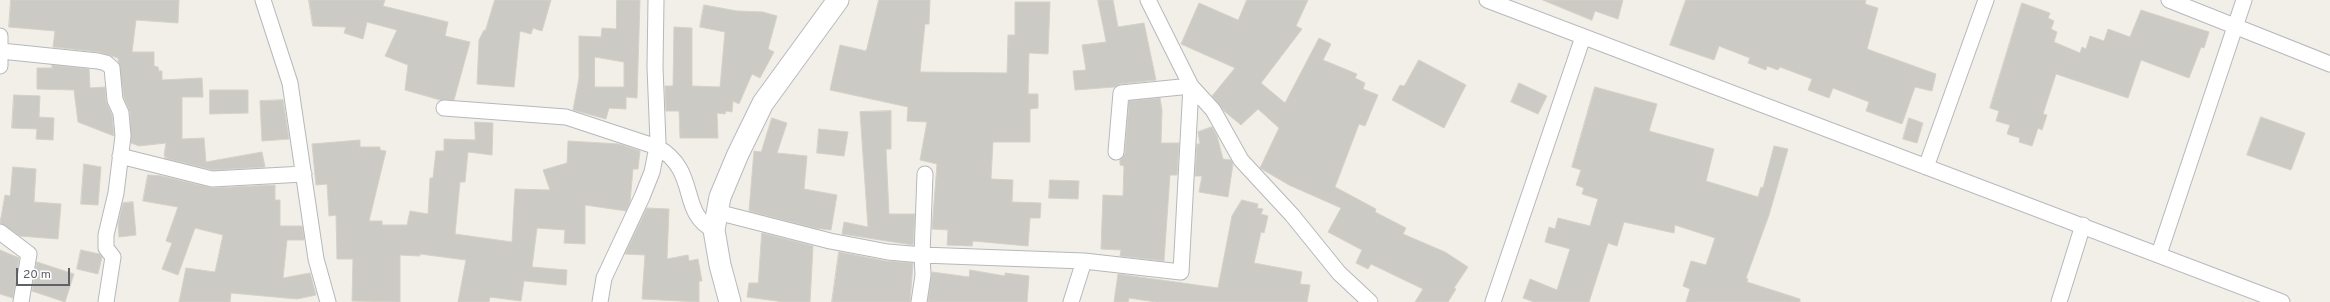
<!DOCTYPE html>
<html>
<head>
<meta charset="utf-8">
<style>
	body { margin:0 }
	#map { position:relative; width:2330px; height:302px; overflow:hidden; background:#f1efe8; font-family:Overpass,sans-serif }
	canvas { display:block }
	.scale { position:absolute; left:16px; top:268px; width:54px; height:18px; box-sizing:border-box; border:2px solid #5f6368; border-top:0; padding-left:5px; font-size:12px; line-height:14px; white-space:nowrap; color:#5f6368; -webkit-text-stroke:3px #fff; paint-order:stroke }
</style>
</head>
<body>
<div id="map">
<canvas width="2330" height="302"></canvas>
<div class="scale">20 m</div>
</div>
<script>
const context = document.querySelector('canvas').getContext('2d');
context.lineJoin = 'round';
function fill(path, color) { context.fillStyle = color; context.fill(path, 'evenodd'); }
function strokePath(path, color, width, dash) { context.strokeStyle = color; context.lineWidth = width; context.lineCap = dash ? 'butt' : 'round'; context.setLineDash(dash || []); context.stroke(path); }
const building = new Path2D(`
	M 11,0 L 179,0 L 178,23 L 136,20 L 132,52 L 154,52 L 154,66 L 158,67 L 159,71 L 162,71 L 162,80 L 202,78 L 203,97 L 182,97 L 182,139 L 204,138 L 206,162 L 262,152 L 265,167 L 213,170 L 164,158 L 167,157 L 164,156 L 166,143 L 139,146 L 131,143 L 130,112 L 124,98 L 118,58 L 99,52 L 53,47 L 55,31 L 9,27 Z
	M 309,0 L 385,0 L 383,6 L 448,22 L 445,36 L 470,42 L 454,100 L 440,100 L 405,90 L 408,65 L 385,56 L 397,30 L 367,22 L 363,39 L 344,33 L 346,27 L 313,26 Z
	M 495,0 L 551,0 L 542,31 L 533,28 L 531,34 L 520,31 L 514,87 L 477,84 L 479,40 L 484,30 L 485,31 Z
	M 617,0 L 640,0 L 637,98 L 626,97 L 626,109 L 609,108 L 606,119 L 573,110 L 579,78 L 579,36 L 601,37 L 602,28 L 616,29 ZM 595,57 L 624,62 L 624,87 L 595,87 Z
	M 879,0 L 930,0 L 929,24 L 925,24 L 920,72 L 1007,73 L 1008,35 L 1015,35 L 1015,2 L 1050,2 L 1048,54 L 1029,53 L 1028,94 L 1038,94 L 1038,108 L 1030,109 L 1030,142 L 993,142 L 991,179 L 1013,180 L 1012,202 L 1041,203 L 1040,218 L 1030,218 L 1028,246 L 973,241 L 972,246 L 947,245 L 948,230 L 932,229 L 937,164 L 920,160 L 927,122 L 907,121 L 908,107 L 830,90 L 840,45 L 866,51 Z
	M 1098,0 L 1113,0 L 1118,27 L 1144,23 L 1156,80 L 1120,84 L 1114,87 L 1075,90 L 1073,71 L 1086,70 L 1082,45 L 1106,42 Z
	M 1247,0 L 1308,0 L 1296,26 L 1302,29 L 1261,83 L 1285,103 L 1319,38 L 1331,44 L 1323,60 L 1357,74 L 1355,78 L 1365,83 L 1363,89 L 1378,95 L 1365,126 L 1359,124 L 1335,187 L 1376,209 L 1375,212 L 1406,228 L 1403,234 L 1445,252 L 1468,267 L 1454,288 L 1456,289 L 1448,302 L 1415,302 L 1423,289 L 1371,264 L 1368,269 L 1356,263 L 1362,250 L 1328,232 L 1341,208 L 1289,185 L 1260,168 L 1279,128 L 1258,109 L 1241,125 L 1224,111 L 1212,96 L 1235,68 L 1181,44 L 1199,3 L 1238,20 Z
	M 1543,0 L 1623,0 L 1618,19 L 1595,11 L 1592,20 Z
	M 1686,0 L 1866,0 L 1865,4 L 1878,8 L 1867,49 L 1936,74 L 1932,91 L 1915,87 L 1902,124 L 1866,111 L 1869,102 L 1833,88 L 1829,98 L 1808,90 L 1812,79 L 1780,67 L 1778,70 L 1767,66 L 1766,70 L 1748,63 L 1750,58 L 1719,46 L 1714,60 L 1670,45 Z
	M 2022,3 L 2050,13 L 2048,18 L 2054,21 L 2051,29 L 2057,32 L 2054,42 L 2080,53 L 2082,47 L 2086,49 L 2090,36 L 2104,41 L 2108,29 L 2130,37 L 2141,10 L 2209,32 L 2204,48 L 2201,47 L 2189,78 L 2141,60 L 2128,98 L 2056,74 L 2043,114 L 2047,115 L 2042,130 L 2038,128 L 2032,146 L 2019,142 L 2020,138 L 2007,134 L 2010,125 L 1996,121 L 1999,111 L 1990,108 Z
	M 704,5 L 737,11 L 763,12 L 777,16 L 768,49 L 774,52 L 760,78 L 752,74 L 739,104 L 733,101 L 732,112 L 726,111 L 725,114 L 717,113 L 718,138 L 680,138 L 679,111 L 666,111 L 665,86 L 673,86 L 674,27 L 692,28 L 692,86 L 720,87 L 725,32 L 700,27 Z
	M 1419,60 L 1466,85 L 1444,128 L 1392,100 L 1400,85 L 1404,86 Z
	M 52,65 L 89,69 L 90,88 L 105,87 L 106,101 L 112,115 L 114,136 L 78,122 L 74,90 L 37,89 L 37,68 L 52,68 Z
	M 1519,83 L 1547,96 L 1538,114 L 1511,102 Z
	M 1595,87 L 1657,104 L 1649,131 L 1714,149 L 1706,181 L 1758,197 L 1761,187 L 1763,188 L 1774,146 L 1788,149 L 1769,215 L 1746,278 L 1748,279 L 1747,282 L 1800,299 L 1800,302 L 1686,302 L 1690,289 L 1683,286 L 1691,261 L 1706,265 L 1715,238 L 1675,225 L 1674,233 L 1624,222 L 1617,246 L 1608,243 L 1589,302 L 1534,302 L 1523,298 L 1530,279 L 1557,290 L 1570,249 L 1545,242 L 1549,227 L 1555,229 L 1558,218 L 1590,226 L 1598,199 L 1582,194 L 1584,188 L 1576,185 L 1581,170 L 1572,167 Z
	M 210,90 L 248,90 L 248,113 L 210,114 Z
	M 14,95 L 40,96 L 39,117 L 54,118 L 53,140 L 36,139 L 37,129 L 12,128 Z
	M 1160,98 L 1162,110 L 1161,143 L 1179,143 L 1177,175 L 1170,175 L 1164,261 L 1120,256 L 1121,250 L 1101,249 L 1103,195 L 1123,196 L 1124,166 L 1120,165 L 1120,160 L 1125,153 L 1129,101 Z
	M 283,100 L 289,139 L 262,141 L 260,101 Z
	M 891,111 L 891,149 L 886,149 L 889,214 L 915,214 L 913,245 L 842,234 L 844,222 L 868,227 L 860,112 Z
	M 2261,117 L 2305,133 L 2291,170 L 2247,155 Z
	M 772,118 L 787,123 L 777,153 L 807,156 L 804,189 L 837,195 L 831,230 L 814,228 L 749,211 L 754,151 L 761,152 Z
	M 1909,118 L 1923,123 L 1917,143 L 1903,139 Z
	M 475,122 L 493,123 L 492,155 L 468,152 L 465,182 L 460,182 L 455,234 L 512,242 L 515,189 L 550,190 L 543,170 L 567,163 L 568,141 L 619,144 L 640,151 L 638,169 L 633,169 L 630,202 L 626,211 L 585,205 L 585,244 L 564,243 L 565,230 L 537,228 L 532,267 L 567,270 L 566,285 L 524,281 L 521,301 L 490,297 L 489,302 L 458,302 L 466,260 L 420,254 L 420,256 L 400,255 L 400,302 L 352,301 L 353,259 L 337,259 L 336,215 L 329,216 L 327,184 L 316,185 L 312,144 L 360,140 L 360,147 L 380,147 L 380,150 L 386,151 L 369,221 L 382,221 L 382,225 L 407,225 L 410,211 L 428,214 L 430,178 L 433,178 L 436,151 L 444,151 L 444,139 L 475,140 Z
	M 1212,127 L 1217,136 L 1223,159 L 1231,160 L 1233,164 L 1228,197 L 1199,192 L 1202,176 L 1195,176 L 1197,144 L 1200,144 L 1198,132 Z
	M 819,129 L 848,132 L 844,156 L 817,153 Z
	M 84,164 L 101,167 L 98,205 L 81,204 Z
	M 13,167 L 36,169 L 34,202 L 61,204 L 58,239 L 20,236 L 0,223 L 5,195 L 10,196 Z
	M 148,175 L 162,176 L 212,188 L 275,185 L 275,200 L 280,200 L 280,226 L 302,226 L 304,236 L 304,240 L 287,240 L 283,278 L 310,273 L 316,295 L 297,299 L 231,293 L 230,302 L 179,302 L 186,268 L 215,272 L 223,235 L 195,228 L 178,275 L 162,269 L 172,243 L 166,241 L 178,207 L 143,201 Z
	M 1050,180 L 1079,181 L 1078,199 L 1049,198 Z
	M 1242,200 L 1258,204 L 1257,208 L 1263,209 L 1261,214 L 1268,216 L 1264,233 L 1261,232 L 1254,263 L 1302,272 L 1300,284 L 1310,285 L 1307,302 L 1156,302 L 1129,298 L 1128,302 L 1114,302 L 1118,274 L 1218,288 L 1232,216 Z
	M 133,202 L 136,235 L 119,237 L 118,224 L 123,203 Z
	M 647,208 L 669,209 L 667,259 L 688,255 L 689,261 L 698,259 L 702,281 L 699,281 L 699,302 L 642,299 L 645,255 L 625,254 Z
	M 762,233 L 813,246 L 810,302 L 784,302 L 747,297 L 749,283 L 758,283 Z
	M 0,250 L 19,258 L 13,298 L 0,294 Z
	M 81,250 L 99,254 L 102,257 L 98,274 L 77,269 Z
	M 839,252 L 886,261 L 913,263 L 910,302 L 832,302 Z
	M 37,262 L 74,274 L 65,302 L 32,291 Z
	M 970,270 L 1005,276 L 1005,273 L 1029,276 L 1027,302 L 928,302 L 932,272 L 969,277 Z`);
fill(building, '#cccac5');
strokePath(building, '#d6d1c6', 1);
const street = new Path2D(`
	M 263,0 L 290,83 L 316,259 L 328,302
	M 1148,0 L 1191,86 L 1213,110 L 1241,160 L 1292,215 L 1339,273 L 1370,302
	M 1487,0 L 2282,302
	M 2169,0 L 2330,64
	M 0,36 L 0,66
	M 1,51 L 98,61 L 106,63 L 112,68 L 115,100 L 121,113 L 123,136 L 116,193 L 106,235 L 106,248 L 113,257 L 106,302
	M 444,108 L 566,117 L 657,147 C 700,171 678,213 714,230
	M 120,156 L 212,179 L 304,174
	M 1926,167 L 1986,0
	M 717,212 L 830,241 L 888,252 L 922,255 L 1084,261 L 1181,272 L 1191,86 L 1121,93 L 1116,152
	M 0,232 L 29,254 L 21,302
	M 2159,254 L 2244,0
	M 600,302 L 604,278 L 642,197 L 652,172 L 658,142 L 655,67 L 656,0
	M 919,302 L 923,275 L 922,255 L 925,174
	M 1071,302 L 1084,261
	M 1493,302 L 1583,37
	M 2059,302 L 2083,225`);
const secondary = new Path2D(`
	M 730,302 L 720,265 L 714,230 L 720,197 L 738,154 L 763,103 L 838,0`);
strokePath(street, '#b5b8bc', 17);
strokePath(secondary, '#b6babf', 23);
strokePath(street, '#fff', 15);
strokePath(secondary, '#fff', 21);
</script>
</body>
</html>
